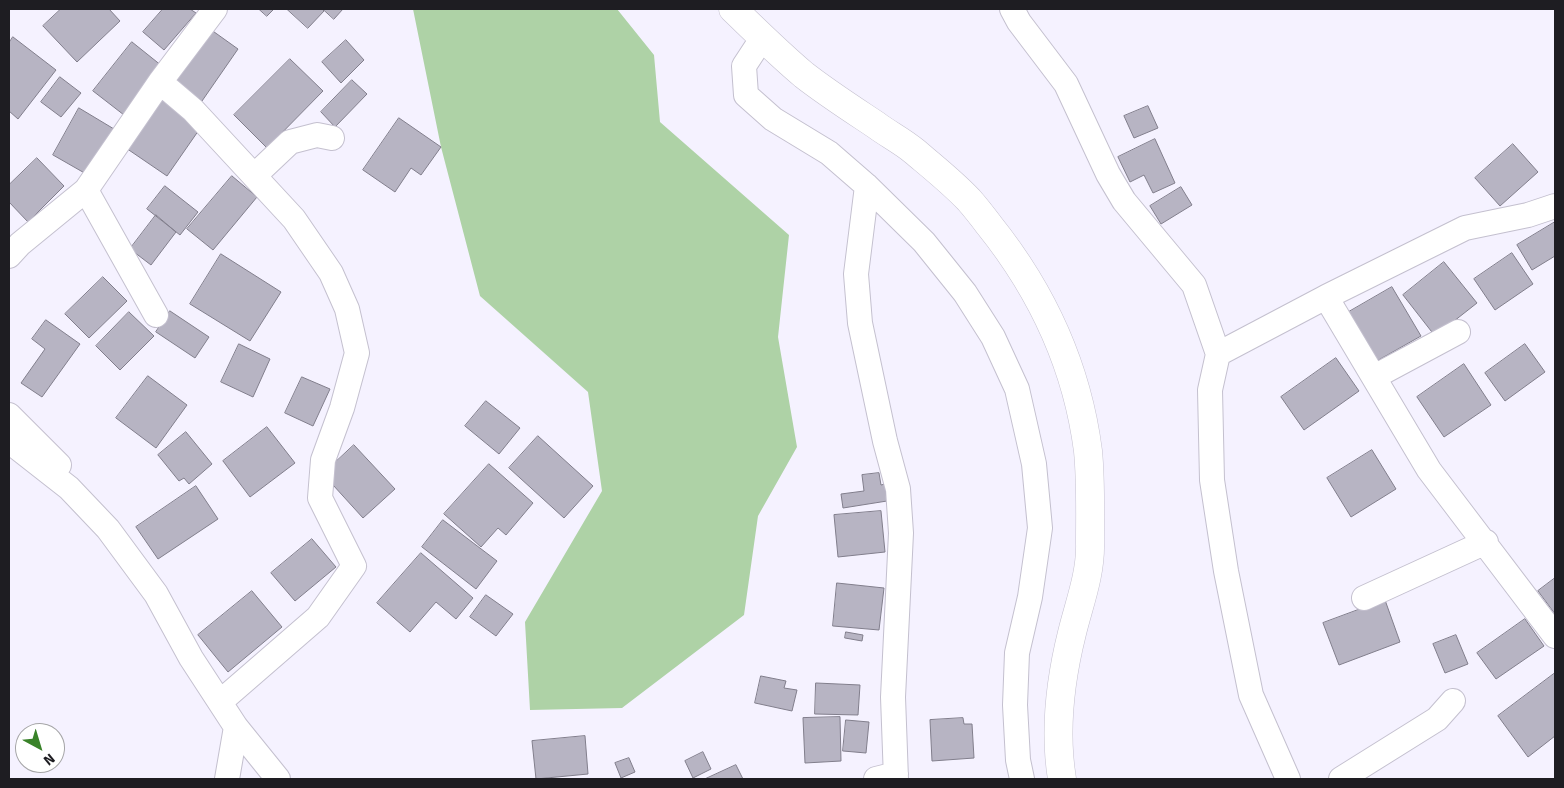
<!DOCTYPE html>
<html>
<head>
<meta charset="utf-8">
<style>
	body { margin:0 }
	#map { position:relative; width:1564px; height:788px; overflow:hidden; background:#f5f2ff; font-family:Signika,sans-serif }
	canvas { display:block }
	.frame { position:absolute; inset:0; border:10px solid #1e1d22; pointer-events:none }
	.north { position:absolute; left:15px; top:723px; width:50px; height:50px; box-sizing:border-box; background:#fff; border:1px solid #a5a5a7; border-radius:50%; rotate:141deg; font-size:14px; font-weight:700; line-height:20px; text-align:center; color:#1e1d22 }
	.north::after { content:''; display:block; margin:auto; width:18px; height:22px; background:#398229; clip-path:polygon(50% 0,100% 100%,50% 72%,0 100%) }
</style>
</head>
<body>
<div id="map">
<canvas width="1564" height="788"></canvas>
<div class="frame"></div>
<div class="north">N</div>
</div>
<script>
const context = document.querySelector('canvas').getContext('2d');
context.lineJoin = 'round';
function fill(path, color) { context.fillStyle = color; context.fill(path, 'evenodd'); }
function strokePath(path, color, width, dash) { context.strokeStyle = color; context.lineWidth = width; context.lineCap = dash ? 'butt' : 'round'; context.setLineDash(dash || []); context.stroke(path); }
fill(new Path2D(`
	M 413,9 L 617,9 L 654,55 L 660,122 L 789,235 L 778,337 L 797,447 L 758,516 L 744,615 L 622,708 L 530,710 L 525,622 L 602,491 L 588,392 L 480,296 L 441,147 Z`), '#aed2a6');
const building = new Path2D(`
	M 61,9 L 109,9 L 120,21 L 77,62 L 43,26 Z
	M 163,9 L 190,9 L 196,13 L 164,50 L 143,32 Z
	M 259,9 L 274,9 L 267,16 Z
	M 287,9 L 322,9 L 324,11 L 308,28 Z
	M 323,9 L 343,9 L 334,19 Z
	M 210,29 L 238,49 L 202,101 L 173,80 Z
	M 13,37 L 56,70 L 18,119 L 9,111 L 9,43 Z
	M 346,40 L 364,60 L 341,83 L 322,62 Z
	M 132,42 L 162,66 L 124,115 L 93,91 Z
	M 290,59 L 323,91 L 267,148 L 234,115 Z
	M 60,77 L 81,93 L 61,117 L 41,102 Z
	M 352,80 L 367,94 L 335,127 L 321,112 Z
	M 158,97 L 201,127 L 167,176 L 123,146 Z
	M 1148,106 L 1158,128 L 1134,138 L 1124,116 Z
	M 79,108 L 114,129 L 88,175 L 53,155 Z
	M 399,118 L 441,147 L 421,175 L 411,168 L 395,192 L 363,170 Z
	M 1155,139 L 1175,183 L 1153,193 L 1144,175 L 1130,182 L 1118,157 Z
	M 1513,144 L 1538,172 L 1500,206 L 1475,178 Z
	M 37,158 L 64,186 L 28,222 L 9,202 L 9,185 Z
	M 232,176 L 257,197 L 213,250 L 187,229 Z
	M 165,186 L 198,212 L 180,235 L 147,209 Z
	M 1181,187 L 1192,205 L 1161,224 L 1150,206 Z
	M 156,215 L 176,232 L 151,265 L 130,249 Z
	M 1555,222 L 1555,256 L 1532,270 L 1517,245 Z
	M 1512,253 L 1533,284 L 1495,310 L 1474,279 Z
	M 221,254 L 281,292 L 250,341 L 190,304 Z
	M 1444,262 L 1477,303 L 1435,336 L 1403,295 Z
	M 103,277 L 127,301 L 89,338 L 65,314 Z
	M 1392,287 L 1421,336 L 1375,362 L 1347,313 Z
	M 170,311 L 209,337 L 195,358 L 156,332 Z
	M 129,312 L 154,336 L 120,370 L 96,346 Z
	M 46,320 L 80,344 L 42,397 L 21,383 L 45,349 L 32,339 Z
	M 239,344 L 270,359 L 253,397 L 221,382 Z
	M 1525,344 L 1545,372 L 1505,401 L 1485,373 Z
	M 1336,358 L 1359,391 L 1304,430 L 1281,397 Z
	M 1464,364 L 1491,405 L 1444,437 L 1417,397 Z
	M 148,376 L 187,405 L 156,448 L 116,418 Z
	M 302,377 L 330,389 L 313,426 L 285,413 Z
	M 486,401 L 520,428 L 499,454 L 465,426 Z
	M 267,427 L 295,463 L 250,497 L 223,461 Z
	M 186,432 L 212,464 L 189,484 L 184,478 L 179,481 L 158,455 Z
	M 538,436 L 593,486 L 564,518 L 509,468 Z
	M 354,445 L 395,489 L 363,518 L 323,474 Z
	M 1372,450 L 1396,489 L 1351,517 L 1327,478 Z
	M 489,464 L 533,503 L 506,535 L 498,528 L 481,547 L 444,514 Z
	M 879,473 L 881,485 L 885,484 L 887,501 L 843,508 L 841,494 L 864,491 L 862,475 Z
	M 196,486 L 218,519 L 158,559 L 136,527 Z
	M 881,511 L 885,552 L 838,557 L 834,515 Z
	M 443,520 L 497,561 L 476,589 L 422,547 Z
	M 312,539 L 336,567 L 295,601 L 271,573 Z
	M 421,553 L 473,598 L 456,619 L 436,602 L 410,632 L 377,603 Z
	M 1555,578 L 1555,614 L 1538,591 Z
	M 837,583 L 884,588 L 879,630 L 833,626 Z
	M 252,591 L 282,627 L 228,672 L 198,635 Z
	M 486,595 L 513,614 L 496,636 L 470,617 Z
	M 1385,600 L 1400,642 L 1339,665 L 1323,623 Z
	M 1525,619 L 1544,646 L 1496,679 L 1477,653 Z
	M 846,632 L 863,635 L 862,641 L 845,638 Z
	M 1456,635 L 1468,664 L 1445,673 L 1433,644 Z
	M 1555,673 L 1555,736 L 1528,757 L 1498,716 Z
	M 761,676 L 786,681 L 784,688 L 797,690 L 792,711 L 755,703 Z
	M 816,683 L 860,685 L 858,715 L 815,714 Z
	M 840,717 L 841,761 L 805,763 L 803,718 Z
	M 963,718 L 964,724 L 972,724 L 974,758 L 932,761 L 930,720 Z
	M 846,720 L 869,722 L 866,753 L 843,751 Z
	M 585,736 L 588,774 L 536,779 L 532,741 Z
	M 703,752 L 711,769 L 693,778 L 685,761 Z
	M 629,758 L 635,772 L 621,778 L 615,763 Z
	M 736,765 L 743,779 L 705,779 Z`);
fill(building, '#b7b4c3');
strokePath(building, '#817e8c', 1);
const street = new Path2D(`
	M 1012,9 L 1019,22 L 1066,84 L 1108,174 L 1124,201 L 1194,285 L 1218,354 L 1210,390 L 1212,480 L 1226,571 L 1251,695 L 1288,779
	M 763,37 L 744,66 L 746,95 L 773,119 L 829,153 L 867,186 L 924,242 L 965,293 L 993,337 L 1017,389 L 1034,464 L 1040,528 L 1030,597 L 1017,653 L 1015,705 L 1018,760 L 1022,779
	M 160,82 L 193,110 L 294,219 L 331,273 L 347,309 L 357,353 L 342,408 L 323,460 L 320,498 L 354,566 L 318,617 L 220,702
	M 254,176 L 290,142 L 317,135 L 332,138
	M 867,186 L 856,274 L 860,323 L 885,441 L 898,489 L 901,533 L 893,697 L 896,779
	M 86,190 L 156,315
	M 9,256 L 20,244 L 86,190 L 160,82 L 215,9
	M 1326,297 L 1429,470 L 1555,636
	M 1218,354 L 1326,297 L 1465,228 L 1528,215 L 1555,206
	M 1374,377 L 1458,332
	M 9,415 L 59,465
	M 9,441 L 69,488 L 108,529 L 156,594 L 191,658 L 236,727 L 278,779
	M 1364,598 L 1486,542
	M 227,779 L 236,727
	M 876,779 L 896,774
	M 1341,779 L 1437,719 L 1453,701`);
const secondary = new Path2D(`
	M 733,9 C 756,31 779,54 804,75 C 827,93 852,109 876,125 C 888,134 902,141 914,151 C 933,167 952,182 969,200 C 976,208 983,217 989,225 C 1042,291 1077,366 1088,451 C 1091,481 1090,513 1090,543 C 1091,574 1079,604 1072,633 C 1060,681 1054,730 1062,779`);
strokePath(street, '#c4c0cf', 26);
strokePath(secondary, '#c4c0cf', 29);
strokePath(street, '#fff', 24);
strokePath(secondary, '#fff', 28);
</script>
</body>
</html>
